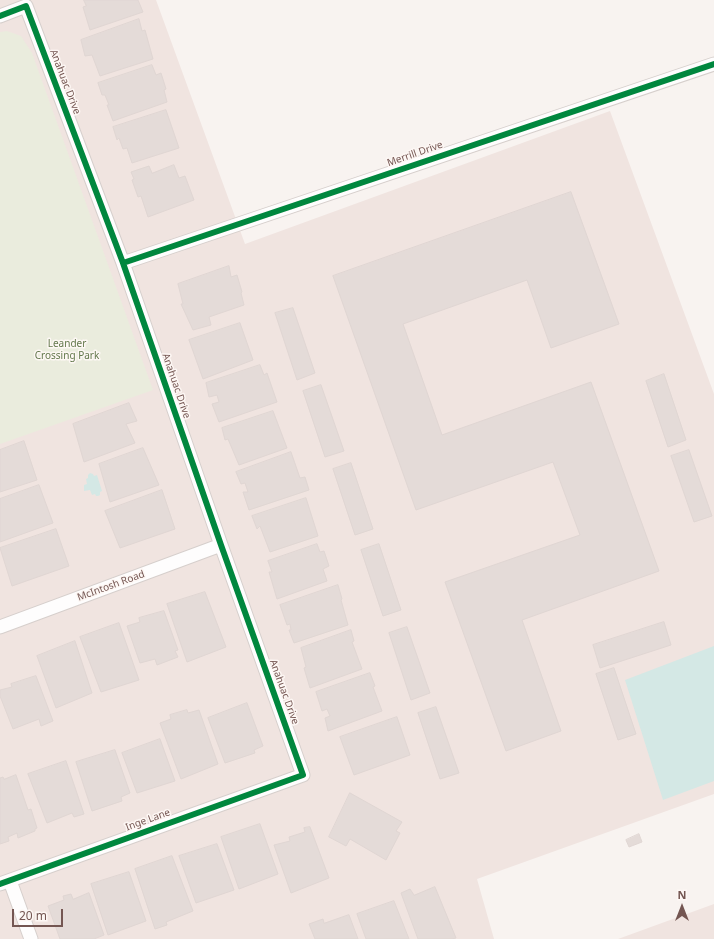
<!DOCTYPE html>
<html>
<head>
<meta charset="utf-8">
<style>
	body { margin:0 }
	#map { position:relative; width:714px; height:939px; overflow:hidden; background:#f8f3f0; font-family:"Noto Sans",sans-serif }
	canvas { display:block }
	.north { position:absolute; left:662px; top:887px; width:40px; height:40px; -webkit-text-stroke:3px #fdf7f4; paint-order:stroke; rotate:0deg; font-size:11px; font-weight:700; line-height:16px; text-align:center; color:#745652 }
	.north::after { content:''; display:block; margin:auto; width:14px; height:18px; background:#745652; clip-path:polygon(50% 0,100% 100%,50% 72%,0 100%) }
	.scale { position:absolute; left:12px; top:909px; width:51px; height:18px; box-sizing:border-box; border:2px solid #745652; border-top:0; padding-left:5px; font-size:12px; line-height:14px; white-space:nowrap; color:#745652; -webkit-text-stroke:3px #fdf7f4; paint-order:stroke }
</style>
</head>
<body>
<div id="map">
<canvas width="714" height="939"></canvas>
<div class="north">N</div>
<div class="scale">20 m</div>
</div>
<script>
const context = document.querySelector('canvas').getContext('2d');
context.lineJoin = 'round';
function fill(path, color) { context.fillStyle = color; context.fill(path, 'evenodd'); }
function strokePath(path, color, width, dash) { context.strokeStyle = color; context.lineWidth = width; context.lineCap = dash ? 'butt' : 'round'; context.setLineDash(dash || []); context.stroke(path); }
function write(font, color, halo, rows, align = 'center') {
  context.font = font + ' "Noto Sans",sans-serif'; context.lineWidth = 3; context.setLineDash([]); context.textBaseline = 'middle'; context.strokeStyle = halo; context.fillStyle = color; for (const [text, x, y, turn = 0] of rows) {
    context.save(); context.translate(x, y); context.rotate((+turn || 0) * Math.PI / 180); context.textAlign = isNaN(turn) ? turn : align; if (halo) context.strokeText(text, 0, 0); context.fillText(text, 0, 0); context.restore();
  }
}
fill(new Path2D(`
	M 0,0 L 156,0 L 245,244 L 610,111 L 714,394 L 714,794 L 477,879 L 494,939 L 0,939 Z
	M 714,904 L 714,939 L 618,939 Z`), '#f0e4e0');
fill(new Path2D(`
	M 7,31 L 21,36 L 32,53 L 153,390 L 0,444 L 0,32 Z`), '#eaecdd');
fill(new Path2D(`
	M 90,473 L 93,474 L 94,476 L 97,475 L 102,491 L 100,492 L 100,495 L 98,496 L 96,496 L 95,494 L 92,495 L 90,490 L 84,491 L 84,485 L 87,484 L 86,479 L 88,478 L 88,475 Z
	M 714,646 L 714,781 L 663,800 L 625,680 Z`), '#d4e8e5');
const building = new Path2D(`
	M 84,0 L 138,0 L 143,12 L 90,30 L 83,7 L 86,6 Z
	M 139,19 L 142,31 L 145,30 L 153,59 L 100,76 L 92,55 L 85,56 L 81,40 Z
	M 152,65 L 156,75 L 161,73 L 166,89 L 164,90 L 167,102 L 113,121 L 107,105 L 109,105 L 105,95 L 102,95 L 98,83 Z
	M 166,110 L 179,148 L 132,163 L 127,148 L 123,149 L 119,138 L 117,140 L 113,127 Z
	M 174,165 L 179,178 L 185,176 L 194,200 L 148,217 L 141,196 L 138,197 L 132,180 L 134,179 L 131,172 L 149,166 L 152,173 Z
	M 571,192 L 619,324 L 551,348 L 527,280 L 403,324 L 442,435 L 591,382 L 659,571 L 522,620 L 561,731 L 506,751 L 445,582 L 580,535 L 553,462 L 416,510 L 333,276 Z
	M 229,266 L 231,277 L 237,275 L 242,292 L 241,293 L 244,305 L 209,317 L 211,325 L 193,330 L 181,304 L 183,304 L 178,284 Z
	M 293,308 L 315,373 L 297,380 L 275,313 Z
	M 240,323 L 253,360 L 203,379 L 189,340 Z
	M 260,365 L 264,375 L 267,373 L 277,402 L 219,422 L 212,404 L 219,402 L 217,395 L 209,397 L 206,383 Z
	M 664,374 L 686,440 L 668,447 L 646,381 Z
	M 321,385 L 344,451 L 325,457 L 303,391 Z
	M 129,403 L 137,421 L 126,424 L 135,443 L 84,462 L 73,424 Z
	M 273,411 L 287,448 L 239,465 L 228,439 L 225,440 L 222,428 Z
	M 24,441 L 37,480 L 0,492 L 0,450 Z
	M 143,448 L 159,485 L 110,502 L 99,464 Z
	M 689,450 L 712,516 L 694,522 L 671,456 Z
	M 291,452 L 300,478 L 305,477 L 309,490 L 249,510 L 243,492 L 248,492 L 245,483 L 241,484 L 236,472 Z
	M 351,463 L 373,529 L 355,535 L 333,469 Z
	M 39,485 L 53,523 L 0,542 L 0,499 Z
	M 162,490 L 175,529 L 120,548 L 105,511 Z
	M 306,498 L 318,536 L 270,552 L 260,526 L 257,529 L 252,516 Z
	M 56,529 L 69,566 L 12,586 L 0,548 Z
	M 317,544 L 320,552 L 324,551 L 329,566 L 323,569 L 327,581 L 277,599 L 269,572 L 272,572 L 268,561 Z
	M 379,544 L 401,610 L 383,616 L 361,550 Z
	M 338,585 L 342,599 L 341,600 L 348,625 L 294,643 L 289,630 L 291,630 L 290,624 L 287,625 L 280,605 Z
	M 205,592 L 226,647 L 187,662 L 167,604 Z
	M 164,611 L 178,650 L 175,651 L 178,657 L 157,665 L 155,659 L 140,663 L 127,626 L 140,622 L 139,618 Z
	M 664,622 L 671,645 L 600,668 L 593,645 Z
	M 119,623 L 139,680 L 101,692 L 80,637 Z
	M 407,627 L 430,693 L 411,700 L 389,633 Z
	M 351,630 L 354,641 L 352,642 L 362,669 L 310,688 L 304,668 L 306,667 L 301,648 Z
	M 75,641 L 92,693 L 56,708 L 37,656 Z
	M 614,668 L 636,734 L 618,740 L 596,674 Z
	M 370,673 L 375,686 L 373,687 L 382,711 L 328,731 L 325,718 L 330,716 L 327,709 L 322,711 L 316,692 Z
	M 36,676 L 53,721 L 41,726 L 39,719 L 13,729 L 0,696 L 0,690 L 12,687 L 11,684 Z
	M 247,703 L 263,746 L 254,750 L 255,753 L 225,763 L 208,718 Z
	M 436,707 L 459,773 L 440,779 L 418,713 Z
	M 187,710 L 188,713 L 199,710 L 218,764 L 181,779 L 160,723 L 171,719 L 170,715 Z
	M 397,717 L 410,755 L 354,775 L 340,737 Z
	M 160,739 L 175,781 L 137,793 L 122,753 Z
	M 115,750 L 130,793 L 121,797 L 122,801 L 92,811 L 76,762 Z
	M 66,761 L 84,814 L 74,817 L 72,813 L 47,823 L 28,774 Z
	M 16,775 L 28,810 L 31,809 L 37,828 L 35,829 L 35,831 L 18,838 L 17,833 L 8,837 L 9,841 L 0,844 L 0,778 L 3,777 L 4,779 Z
	M 350,793 L 402,822 L 396,831 L 400,833 L 386,860 L 350,839 L 346,846 L 329,837 Z
	M 260,824 L 278,874 L 239,889 L 221,837 Z
	M 310,827 L 329,878 L 291,893 L 274,845 L 290,841 L 289,837 L 305,832 L 304,828 Z
	M 639,834 L 642,842 L 629,847 L 626,840 Z
	M 217,844 L 234,890 L 196,903 L 179,856 Z
	M 172,856 L 193,911 L 166,922 L 167,925 L 155,929 L 135,869 Z
	M 129,872 L 146,921 L 108,935 L 91,884 Z
	M 435,887 L 456,938 L 452,939 L 418,939 L 401,893 L 410,889 L 414,895 Z
	M 89,893 L 104,935 L 94,939 L 60,939 L 48,906 L 64,900 L 63,896 L 71,894 L 73,899 Z
	M 394,901 L 409,939 L 366,939 L 357,914 Z
	M 349,915 L 358,939 L 315,939 L 309,924 L 323,919 L 324,923 Z`);
fill(building, '#e4dbd8');
strokePath(building, '#e0d6d3', 1);
const street = new Path2D(`
	M 0,16 L 26,6 L 123,263 L 221,545 L 303,775 L 0,884
	M 123,263 L 714,64
	M 0,627 L 221,545
	M 10,881 L 31,939`);
strokePath(street, '#d6cfcc', 15);
strokePath(street, '#fefdfd', 13);
strokePath(new Path2D(`
	M 0,16 L 26,6 L 123,263 L 221,545 L 303,775 L 0,884
	M 123,263 L 714,64`), '#00873e', 6);
write('10px', '#745652', '#fdf7f4', [
	["Anahuac Drive",65,82,69],
	["Merrill Drive",415,154,-19],
	["Anahuac Drive",176,386,71],
	["McIntosh Road",111,586,-20],
	["Anahuac Drive",284,692,70],
	["Inge Lane",148,820,-20]
]);
write('10px', '#63784c', '#fdf7f4', [
	["Leander",67,344],
	["Crossing Park",67,356]
]);
</script>
</body>
</html>
